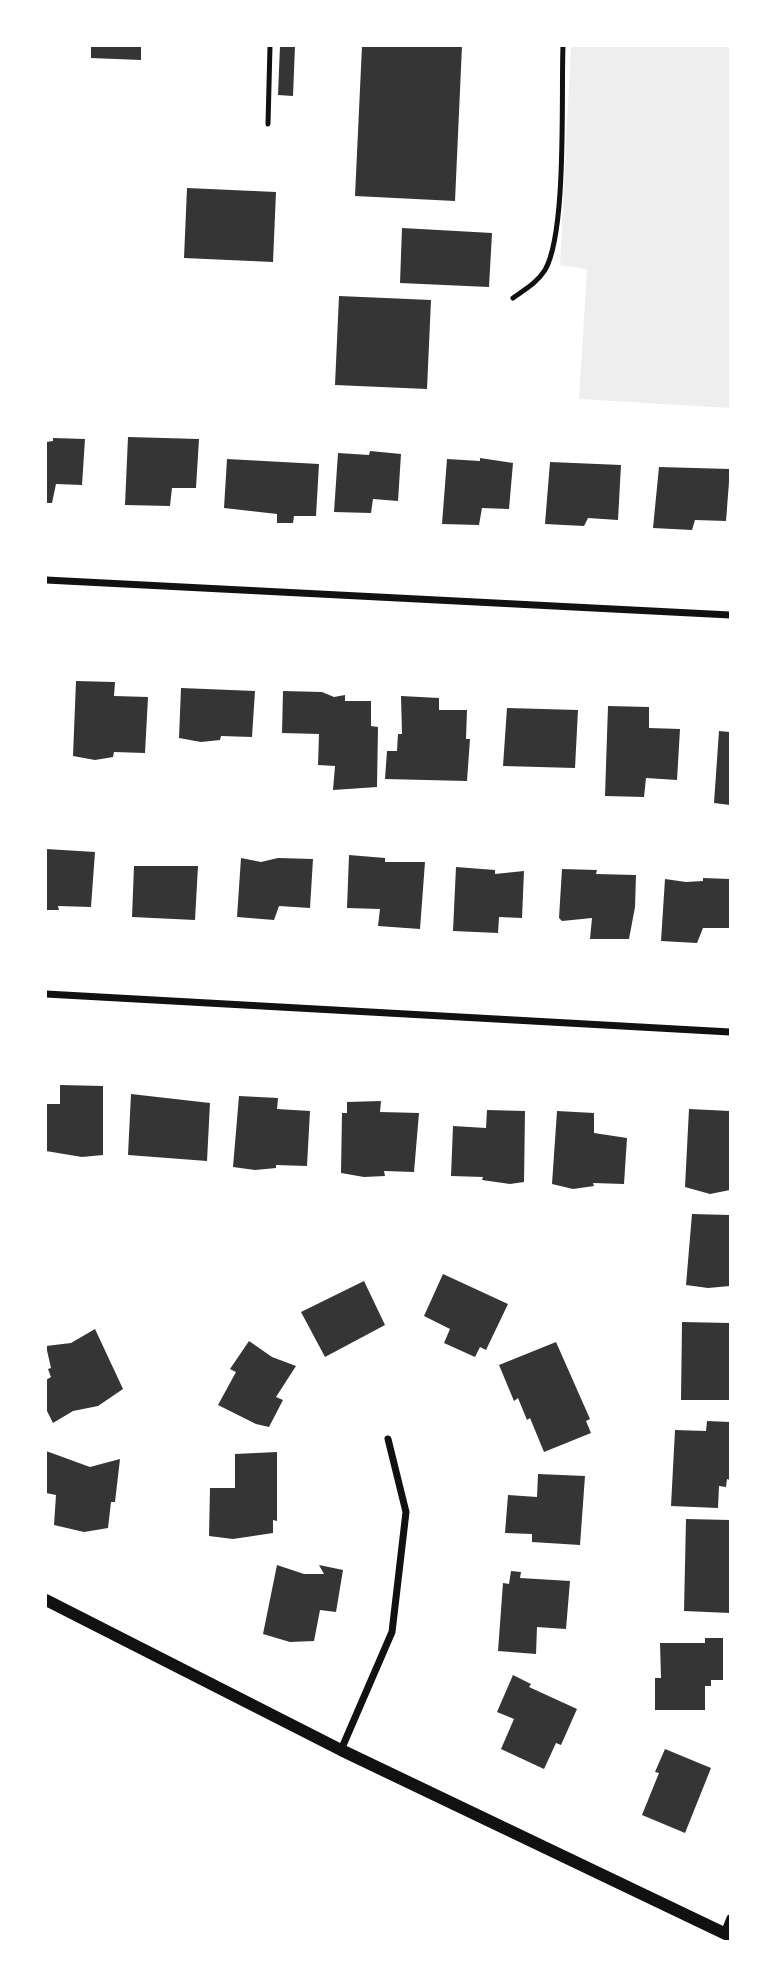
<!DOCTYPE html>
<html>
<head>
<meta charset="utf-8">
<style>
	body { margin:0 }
	#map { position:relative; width:776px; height:1987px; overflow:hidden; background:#fff; font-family:"Varela Round",sans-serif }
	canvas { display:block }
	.frame { position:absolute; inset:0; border:47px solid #fff; pointer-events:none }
</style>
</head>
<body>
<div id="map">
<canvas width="776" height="1987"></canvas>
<div class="frame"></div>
</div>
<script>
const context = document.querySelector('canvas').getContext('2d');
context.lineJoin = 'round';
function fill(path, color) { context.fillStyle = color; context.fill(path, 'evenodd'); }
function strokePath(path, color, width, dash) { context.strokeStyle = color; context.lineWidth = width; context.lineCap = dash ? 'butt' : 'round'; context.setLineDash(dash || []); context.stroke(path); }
fill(new Path2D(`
	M 571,46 L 730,46 L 730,408 L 579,399 L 587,269 L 560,265 Z`), '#eee');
fill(new Path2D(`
	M 91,46 L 141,46 L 141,60 L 91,58 Z
	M 280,46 L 295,46 L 293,96 L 278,95 Z
	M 362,46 L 462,46 L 455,201 L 355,196 Z
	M 187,188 L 276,192 L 273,262 L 184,258 Z
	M 402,228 L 492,233 L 489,287 L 400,283 Z
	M 339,296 L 431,300 L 427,389 L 335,385 Z
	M 128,437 L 199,439 L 196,488 L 172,488 L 170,506 L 125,505 Z
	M 53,438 L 85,439 L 82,485 L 56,484 L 52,503 L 46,503 L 46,442 L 53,441 Z
	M 370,451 L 401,454 L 398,501 L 373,499 L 371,513 L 334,512 L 338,453 L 369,455 Z
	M 480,458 L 513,463 L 509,509 L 482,508 L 479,525 L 442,524 L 447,459 L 480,461 Z
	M 227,459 L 319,464 L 316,516 L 294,516 L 293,523 L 277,523 L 277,514 L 224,508 Z
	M 550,462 L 621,465 L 618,520 L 588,518 L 584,526 L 545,524 Z
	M 659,467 L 730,469 L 726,521 L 695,520 L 692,530 L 653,528 Z
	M 76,681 L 115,682 L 114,696 L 148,697 L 145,753 L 114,752 L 113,757 L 95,760 L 73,756 Z
	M 181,688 L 255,691 L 252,737 L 221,736 L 220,740 L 201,742 L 179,738 Z
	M 283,691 L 322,692 L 334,697 L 345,695 L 345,701 L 371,701 L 371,726 L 378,727 L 377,787 L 333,790 L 335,766 L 318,765 L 319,734 L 282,733 Z
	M 401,696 L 439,698 L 439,710 L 467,710 L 466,739 L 470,739 L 467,781 L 385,779 L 387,751 L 397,751 L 398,734 L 402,734 Z
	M 608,706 L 649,707 L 649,728 L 680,729 L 677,780 L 646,778 L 644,797 L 605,796 Z
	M 507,708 L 578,710 L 575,768 L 503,766 Z
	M 719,731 L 730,732 L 730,805 L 714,803 Z
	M 46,849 L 95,852 L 91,907 L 58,906 L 59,910 L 46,910 Z
	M 349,855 L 385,858 L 385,862 L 425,862 L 420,929 L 378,926 L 380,909 L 347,908 Z
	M 241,858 L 261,862 L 278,858 L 313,859 L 310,908 L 279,906 L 274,920 L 237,917 Z
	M 134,866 L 198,866 L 195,920 L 132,917 Z
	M 456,867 L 495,870 L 495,874 L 524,871 L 522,918 L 499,917 L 498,933 L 453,931 Z
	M 562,869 L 597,870 L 596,874 L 636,875 L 635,907 L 629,939 L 590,939 L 592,918 L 562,921 L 559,918 Z
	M 703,878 L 730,879 L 730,928 L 703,928 L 697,943 L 661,941 L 665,879 L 686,882 L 703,881 Z
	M 60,1085 L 103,1086 L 103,1155 L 82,1157 L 46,1151 L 46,1104 L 60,1104 Z
	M 131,1094 L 210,1103 L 207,1161 L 128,1155 Z
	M 239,1096 L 278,1098 L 277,1109 L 310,1111 L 307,1166 L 276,1165 L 276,1168 L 255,1170 L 233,1167 Z
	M 381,1101 L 380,1112 L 419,1113 L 414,1172 L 384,1171 L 385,1176 L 364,1177 L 341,1173 L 342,1113 L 347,1113 L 347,1102 Z
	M 689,1109 L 730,1111 L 730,1190 L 710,1194 L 685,1187 Z
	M 487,1110 L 525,1111 L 524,1182 L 510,1184 L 482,1180 L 483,1177 L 451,1176 L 453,1126 L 486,1128 Z
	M 557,1111 L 594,1113 L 594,1133 L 627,1138 L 624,1184 L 593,1183 L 594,1186 L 573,1189 L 552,1184 Z
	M 692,1214 L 730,1215 L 730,1286 L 708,1288 L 686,1285 Z
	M 443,1274 L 508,1304 L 486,1350 L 480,1347 L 475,1357 L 444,1343 L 450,1329 L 424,1316 Z
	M 364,1281 L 385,1325 L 325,1357 L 301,1312 Z
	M 682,1322 L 730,1323 L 730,1400 L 681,1400 Z
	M 95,1329 L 123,1389 L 98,1406 L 73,1411 L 53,1423 L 46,1409 L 46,1380 L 51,1377 L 48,1369 L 51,1368 L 46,1346 L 71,1343 Z
	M 249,1341 L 272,1357 L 296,1366 L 276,1397 L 283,1400 L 269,1427 L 256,1424 L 218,1405 L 236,1372 L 230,1369 Z
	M 556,1342 L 590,1419 L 586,1421 L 591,1433 L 544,1452 L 530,1418 L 527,1420 L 518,1398 L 514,1401 L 499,1365 Z
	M 707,1421 L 730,1422 L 730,1480 L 727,1479 L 726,1487 L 719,1486 L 718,1508 L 671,1506 L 675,1430 L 706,1431 Z
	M 46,1451 L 90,1467 L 120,1459 L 115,1502 L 111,1502 L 108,1528 L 84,1532 L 54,1525 L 56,1495 L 46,1493 Z
	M 277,1452 L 277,1521 L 273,1520 L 273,1533 L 233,1539 L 209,1536 L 210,1488 L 235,1488 L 235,1454 Z
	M 538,1474 L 585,1476 L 580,1545 L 532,1542 L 532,1534 L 505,1533 L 508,1495 L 537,1497 Z
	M 686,1519 L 730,1520 L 730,1613 L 684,1611 Z
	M 277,1565 L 304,1574 L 324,1574 L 319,1565 L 343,1570 L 336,1612 L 320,1610 L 314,1641 L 290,1642 L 263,1634 Z
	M 511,1571 L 521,1572 L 520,1578 L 570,1581 L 566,1629 L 537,1627 L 536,1654 L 498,1651 L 503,1583 L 509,1584 Z
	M 705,1638 L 723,1638 L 723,1680 L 711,1680 L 711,1686 L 705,1686 L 705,1710 L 655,1710 L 655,1678 L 661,1678 L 660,1643 L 705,1643 Z
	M 513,1675 L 531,1684 L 529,1687 L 577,1709 L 561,1745 L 556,1743 L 544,1769 L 501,1749 L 514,1719 L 497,1712 Z
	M 665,1749 L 711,1768 L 685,1833 L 642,1815 L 659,1773 L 655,1772 Z`), '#353535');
strokePath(new Path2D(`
	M 268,124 L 270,46
	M 513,298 C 524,290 537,283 545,270 C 567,232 561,95 563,46`), '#111', 5);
strokePath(new Path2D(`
	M 46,580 L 730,615
	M 46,994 L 730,1032
	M 341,1750 L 392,1632 L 406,1512 L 388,1439
	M 724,1933 L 730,1918`), '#111', 7);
strokePath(new Path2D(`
	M 46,1600 L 341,1750 L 730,1936`), '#111', 12);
</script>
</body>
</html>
